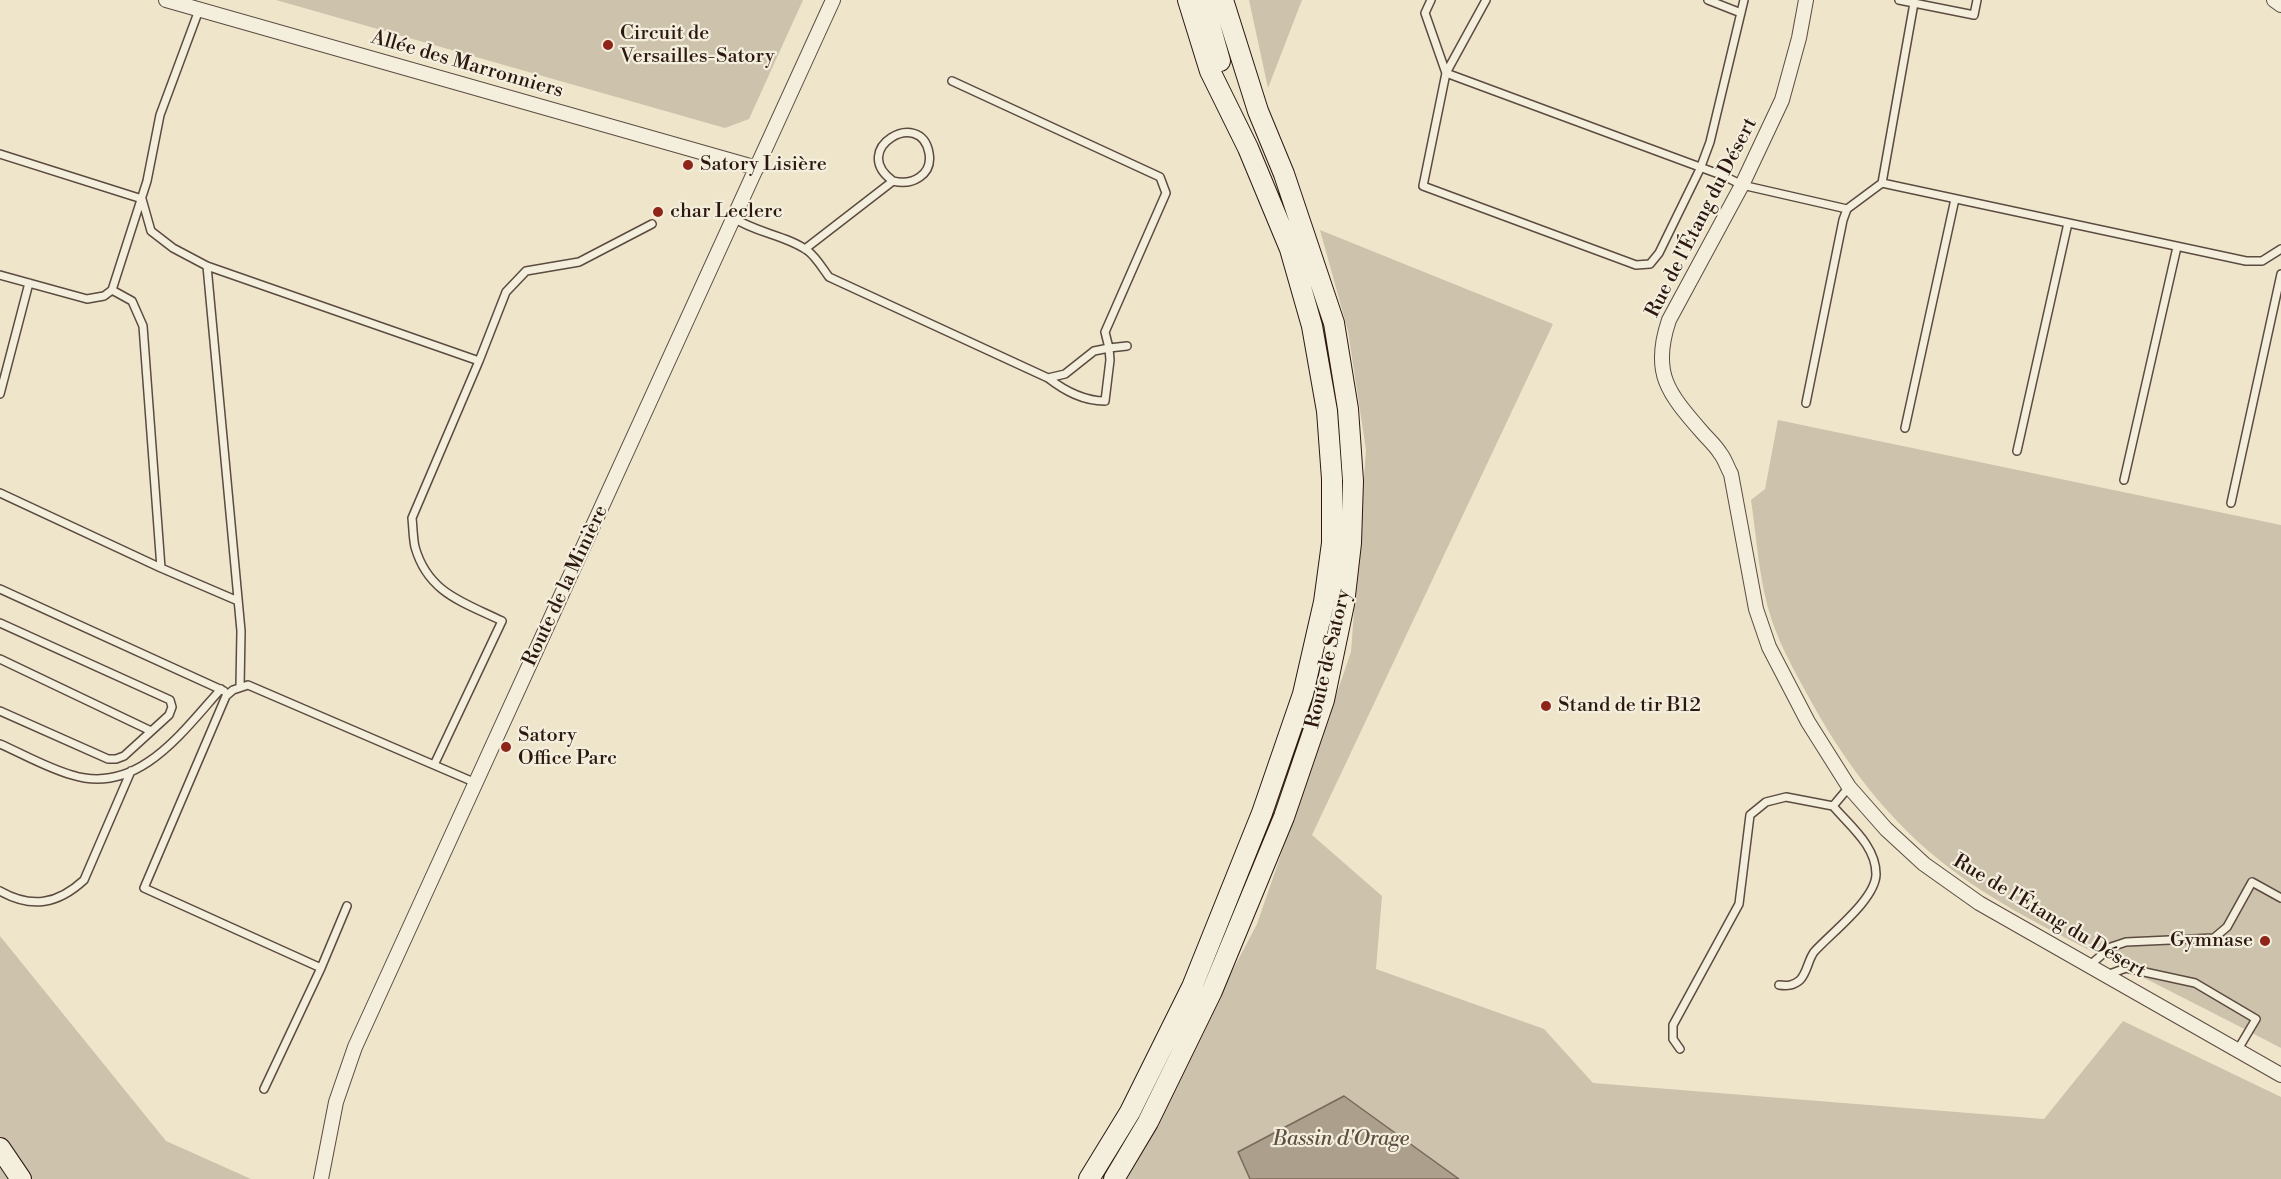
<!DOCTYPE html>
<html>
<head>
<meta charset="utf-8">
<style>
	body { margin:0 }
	canvas { display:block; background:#eee5cb }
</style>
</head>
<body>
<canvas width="2281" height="1179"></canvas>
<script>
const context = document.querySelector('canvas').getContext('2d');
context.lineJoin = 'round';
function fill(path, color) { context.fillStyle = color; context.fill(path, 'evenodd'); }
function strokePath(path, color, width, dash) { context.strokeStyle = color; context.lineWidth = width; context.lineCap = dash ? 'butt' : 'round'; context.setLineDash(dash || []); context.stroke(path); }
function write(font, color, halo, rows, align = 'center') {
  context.font = font + ' "Libre Bodoni",serif'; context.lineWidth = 4.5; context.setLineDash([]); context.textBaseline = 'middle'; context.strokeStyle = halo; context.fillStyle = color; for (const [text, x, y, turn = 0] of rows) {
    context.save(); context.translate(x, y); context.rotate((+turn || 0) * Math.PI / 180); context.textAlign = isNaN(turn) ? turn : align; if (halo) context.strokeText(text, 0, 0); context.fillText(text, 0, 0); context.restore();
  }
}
fill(new Path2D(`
	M 276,0 L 803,0 L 749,119 L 725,128 Z
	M 1249,0 L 1302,0 L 1268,88 Z
	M 1320,230 L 1553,324 L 1312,835 L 1382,896 L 1376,969 L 1544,1029 L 1593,1083 L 2044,1119 L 2123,1021 L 2281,1097 L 2281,1179 L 1117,1179 L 1187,1057 L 1257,924 L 1351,652 L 1366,450 L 1348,331 Z
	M 1778,420 L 2281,525 L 2281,1048 C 2222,1017 2162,987 2103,957 C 2044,927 1983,897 1932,854 C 1879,809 1840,755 1807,694 C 1794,670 1781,647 1772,621 C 1759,582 1757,540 1751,500 L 1765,489 Z
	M 0,936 L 166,1141 L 251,1179 L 0,1179 Z`), '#cdc2ab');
const water = new Path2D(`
	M 1344,1096 L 1459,1179 L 1250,1179 L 1238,1152 Z`);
fill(water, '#ac9f8c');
strokePath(water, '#79695b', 1.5);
const lane = new Path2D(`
	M 1431,0 L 1425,13 L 1446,73 L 1724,176 L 1742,185 L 1847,209
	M 1486,0 L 1446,73 L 1423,186 L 1636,265 L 1650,264 L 1659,253 L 1700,169 L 1710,142 L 1744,0
	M 1708,0 L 1741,13
	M 1899,0 L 1974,15 L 1977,0
	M 1914,3 L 1882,183 L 2246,261 L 2262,261 L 2281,249
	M 952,81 L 1160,177 L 1166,193 L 1105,332 L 1109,348 L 1094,351 L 1065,374 L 1048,378 C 1065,391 1083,401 1105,401 L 1110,360 L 1109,348 L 1127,346
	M 0,154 L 142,199 L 151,231 L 173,248 L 207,266 L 479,361 L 412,518 C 413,527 413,538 415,547 C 428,593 463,602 502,621 L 434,765 L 476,783
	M 734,218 C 756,233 786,235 808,251 C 816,257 823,269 829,277 L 1048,378
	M 805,249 L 893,181 C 848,149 921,107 929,153 C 933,175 912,186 893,181
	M 207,266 L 241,631 L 240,687
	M 0,275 L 87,299 L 104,296 L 112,290 L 147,181 L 160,115 L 199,10
	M 112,290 L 132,301 L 143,326 L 161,568 L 238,601
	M 479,361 L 506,292 L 526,271 L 579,262 L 652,224
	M 0,394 L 29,283
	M 1806,403 L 1843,220 L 1847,209 L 1882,183
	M 1905,428 L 1955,199
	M 2017,451 L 2068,223
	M 2124,480 L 2177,247
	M 0,493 L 161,568
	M 2231,503 L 2281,274
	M 0,589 L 224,691
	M 0,623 L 170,700 L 172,707 L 169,715 L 124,756 L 116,759 L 108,759 L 0,711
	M 0,659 L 151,731
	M 0,744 C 23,754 47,768 72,775 C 138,796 183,731 221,689
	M 0,891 C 32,909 58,904 84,880 L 131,771
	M 2090,965 L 2111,947 L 2126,942 L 2214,938 L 2227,927 L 2252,882 L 2281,898
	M 321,968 L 347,906
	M 2107,975 L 2126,968 L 2195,983 L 2256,1019 L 2237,1051
	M 1779,985 C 1787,986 1793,986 1800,980 C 1807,973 1808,960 1814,952 C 1831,933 1876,899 1876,874 C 1876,846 1850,826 1833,806
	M 1680,1049 L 1673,1039 L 1673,1025 L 1739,904 L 1750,815 L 1766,802 L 1786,797 L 1833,806 L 1849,787
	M 264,1089 L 321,968 L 144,888 L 226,696 L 233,690 L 248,685 L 434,765`);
const street = new Path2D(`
	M 166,0 L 757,168
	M 1806,0 L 1799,38 L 1782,100 L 1742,185 L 1669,320 C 1651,373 1668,393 1702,432 C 1708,439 1715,445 1720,453 C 1725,459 1727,467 1731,474 L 1756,609 L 1769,647 L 1808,722 L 1849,787 L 1886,829 L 1924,864 L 1979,903 L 2281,1075
	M 2274,0 L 2281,5
	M 321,1179 L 336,1102 L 355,1047 L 833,0`);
const secondary = new Path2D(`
	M 1203,0 L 1220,61
	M 0,1148 L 21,1179
	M 1089,1179 L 1130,1112 L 1192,987 L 1262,813 L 1303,694 L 1324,602 L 1332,543 L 1332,479 L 1327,411 L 1312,326 L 1290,249 L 1248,148 L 1210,71 L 1188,0
	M 1114,1179 L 1148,1122 L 1212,991 L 1284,817 L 1324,700 L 1344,604 L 1351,543 L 1353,481 L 1348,409 L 1334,323 L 1284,174 L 1258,111 L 1223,0`);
strokePath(lane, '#5c4b40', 10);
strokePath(street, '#5c4b40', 16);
strokePath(secondary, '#2c1811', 22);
strokePath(lane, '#f4eedd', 7);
strokePath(street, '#f4eedd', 14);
strokePath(secondary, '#f4eedd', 20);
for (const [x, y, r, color] of [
	[608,45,6,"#8f2418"],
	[688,165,6,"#8f2418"],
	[658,212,6,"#8f2418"],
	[1546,706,6,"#8f2418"],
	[506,747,6,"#8f2418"],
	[2265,941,6,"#8f2418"]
]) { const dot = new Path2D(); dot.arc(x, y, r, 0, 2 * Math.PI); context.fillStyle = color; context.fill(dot); strokePath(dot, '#f4eedd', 2); }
write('20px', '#2c1811', '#f4eedd', [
	["Circuit de",620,34],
	["Versailles-Satory",620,57],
	["Satory Lisière",700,165],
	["char Leclerc",670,212],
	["Stand de tir B12",1558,706],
	["Satory",518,736],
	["Office Parc",518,759],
	["Gymnase",2253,941,"right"]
], 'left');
write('20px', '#2c1811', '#f4eedd', [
	["Allée des Marronniers",467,65,16],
	["Rue de l'Étang du Désert",1702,218,-63],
	["Route de la Minière",566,586,-65],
	["Route de Satory",1329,659,-77],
	["Rue de l'Étang du Désert",2049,917,31]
]);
write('italic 21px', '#5f4e42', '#f4eedd', [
	["Bassin d'Orage",1341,1140]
]);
</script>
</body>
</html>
